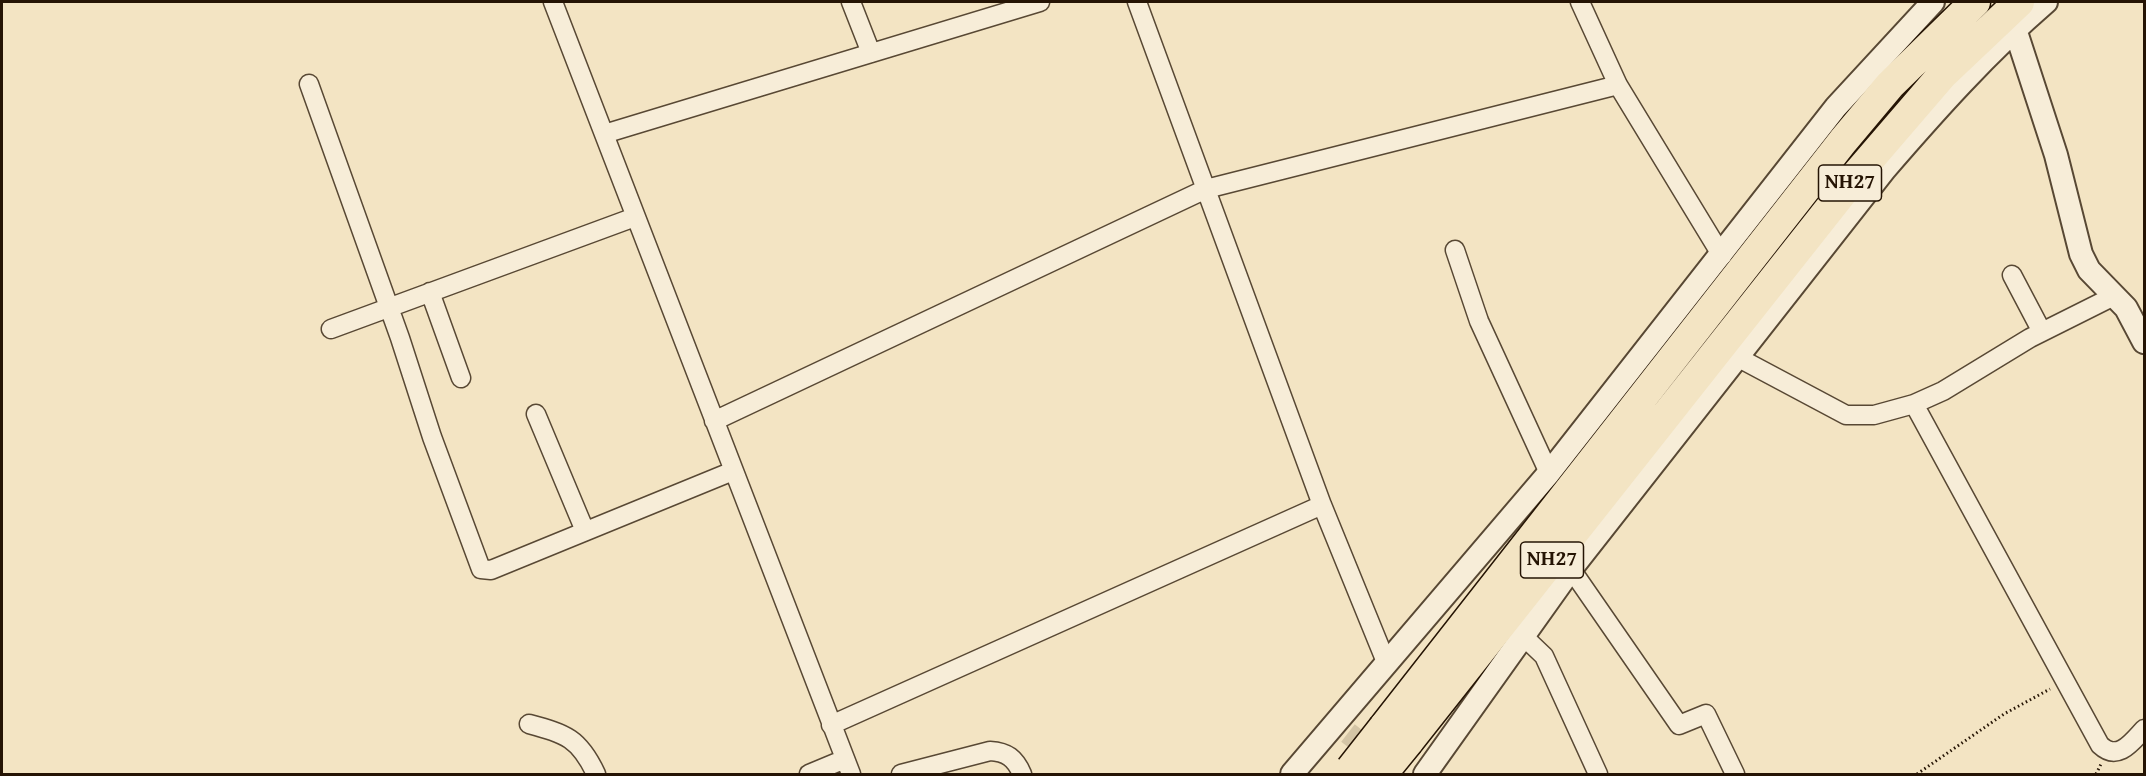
<!DOCTYPE html>
<html>
<head>
<meta charset="utf-8">
<style>
	body { margin:0 }
	#map { position:relative; width:2146px; height:776px; overflow:hidden; background:#f3e4c3; font-family:"Gentium Book Plus",serif }
	canvas { display:block }
	.frame { position:absolute; inset:0; border:3px solid #251404; pointer-events:none }
</style>
</head>
<body>
<div id="map">
<canvas width="2146" height="776"></canvas>
<div class="frame"></div>
</div>
<script>
const context = document.querySelector('canvas').getContext('2d');
context.lineJoin = 'round';
function strokePath(path, color, width, dash) { context.strokeStyle = color; context.lineWidth = width; context.lineCap = dash ? 'butt' : 'round'; context.setLineDash(dash || []); context.stroke(path); }
function write(font, color, halo, rows, align = 'center') {
  context.font = font + ' "Gentium Book Plus",serif'; context.lineWidth = 5; context.setLineDash([]); context.textBaseline = 'middle'; context.strokeStyle = halo; context.fillStyle = color; for (const [text, x, y, turn = 0] of rows) {
    context.save(); context.translate(x, y); context.rotate((+turn || 0) * Math.PI / 180); context.textAlign = isNaN(turn) ? turn : align; if (halo) context.strokeText(text, 0, 0); context.fillText(text, 0, 0); context.restore();
  }
}
strokePath(new Path2D(`
	M 1348,733 L 1380,758`), '#d4c5a6', 22, [22, 11]);
const minor = new Path2D(`
	M 553,2 L 851,774
	M 851,2 L 871,53
	M 1137,2 L 1322,505 L 1386,662
	M 1580,2 L 1618,85 L 1722,256
	M 309,84 L 400,338 L 432,437 L 481,569 L 491,570 L 733,471
	M 604,134 L 1040,2
	M 1455,250 L 1479,321 L 1549,473
	M 2012,275 L 2042,332
	M 430,292 L 461,378
	M 331,329 L 635,217
	M 1737,357 L 1846,415 L 1874,415 L 1914,404 L 1943,391 L 2030,338 L 2114,296
	M 1914,404 L 2100,745 C 2118,762 2132,742 2144,729
	M 536,414 L 585,531
	M 714,421 L 1206,189 L 1618,85
	M 1571,569 L 1679,725 L 1706,714 L 1735,774
	M 1522,635 L 1544,656 L 1598,774
	M 529,724 C 566,734 579,738 596,774
	M 831,725 L 1322,505
	M 809,774 L 845,759
	M 901,774 L 990,751 C 1007,752 1015,758 1022,774`);
const tertiary = new Path2D(`
	M 2015,29 L 2056,155 L 2081,254 L 2089,270 L 2126,308 L 2144,342
	M 1292,774 L 1549,473 L 1836,107 L 1933,2
	M 1425,774 L 1571,569 L 1885,169 C 1936,110 1987,53 2046,2`);
const trunk = new Path2D(`
	M 1384,727 L 1843,141 L 1890,85 L 1975,2
	M 1408,742 L 1857,174 L 1943,74 L 2019,2`);
strokePath(minor, '#584834', 21);
strokePath(tertiary, '#584834', 26);
strokePath(trunk, '#251404', 33);
strokePath(new Path2D(`
	M 1917,774 L 2004,714 L 2050,689
	M 2096,774 L 2101,764`), '#251404', 3, [1.5, 3]);
strokePath(minor, '#f7edd8', 18);
strokePath(tertiary, '#f7edd8', 22);
strokePath(trunk, '#f3e4c3', 30);
const trunkBridge = new Path2D(`
	M 1351,769 L 1384,727
	M 1382,774 L 1408,742`);
strokePath(trunkBridge, '#251404', 33, []);
strokePath(trunkBridge, '#f3e4c3', 30);
for (const [x, y, w] of [
	[1850,183,63],
	[1552,560,63]
]) { const box = new Path2D(); box.roundRect(x - w / 2, y - 18, w, 36, 4.5); context.fillStyle = '#f7edd8'; context.fill(box); strokePath(box, '#251404', 1.5); }
write('bold 21px', '#251404', null, [
	["NH27",1850,183],
	["NH27",1552,560]
]);
</script>
</body>
</html>
